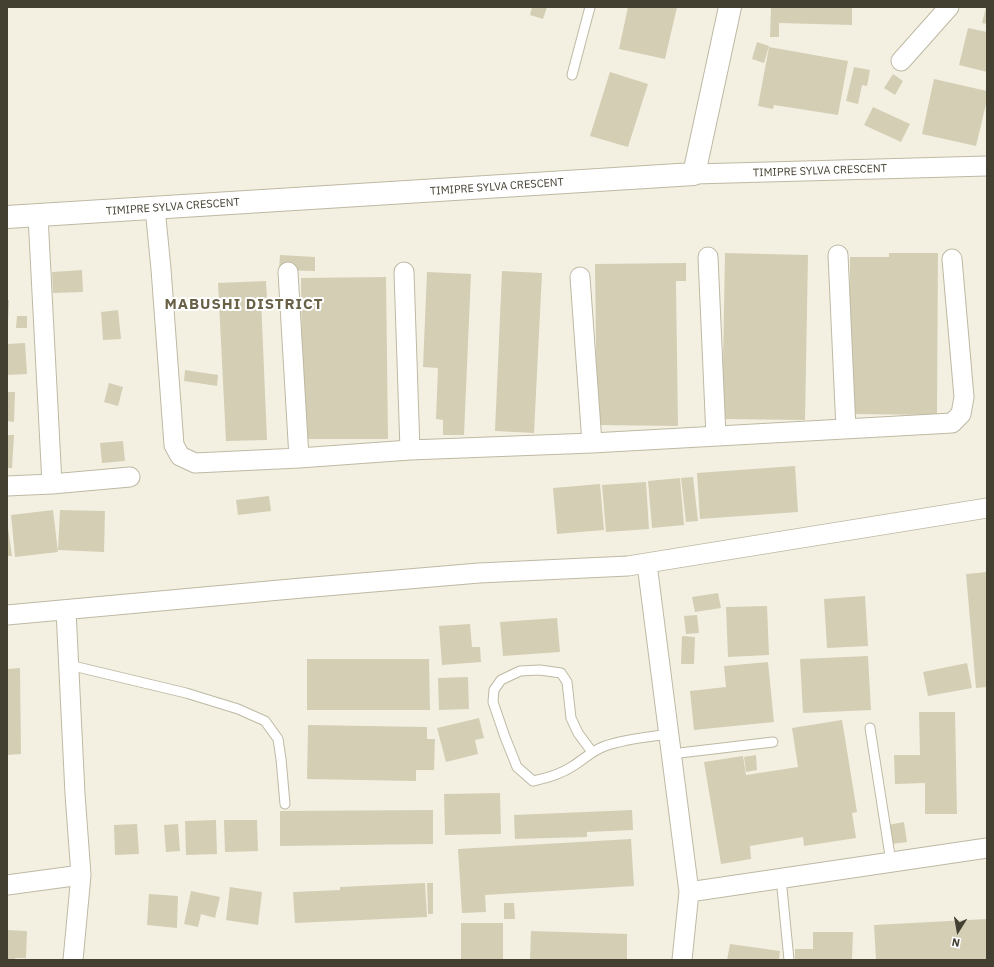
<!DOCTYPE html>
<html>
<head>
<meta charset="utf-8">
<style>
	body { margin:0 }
	#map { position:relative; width:994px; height:967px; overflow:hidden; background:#f3f0e1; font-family:"IBM Plex Sans",sans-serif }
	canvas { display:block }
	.frame { position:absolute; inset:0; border:8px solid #444031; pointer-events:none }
	.north { position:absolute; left:938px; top:911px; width:40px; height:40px; -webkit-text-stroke:3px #fff; paint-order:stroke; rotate:191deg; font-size:11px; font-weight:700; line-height:16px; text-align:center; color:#444031 }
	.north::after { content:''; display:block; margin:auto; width:14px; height:18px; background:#444031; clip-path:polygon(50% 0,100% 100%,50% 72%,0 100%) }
</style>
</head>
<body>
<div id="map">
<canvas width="994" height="967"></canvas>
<div class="frame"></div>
<div class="north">N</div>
</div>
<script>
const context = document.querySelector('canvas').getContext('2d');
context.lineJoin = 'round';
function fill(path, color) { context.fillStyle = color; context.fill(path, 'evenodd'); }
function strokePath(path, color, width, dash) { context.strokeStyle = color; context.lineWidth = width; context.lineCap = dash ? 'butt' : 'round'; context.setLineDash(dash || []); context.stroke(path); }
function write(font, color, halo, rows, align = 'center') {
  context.font = font + ' "IBM Plex Sans",sans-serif'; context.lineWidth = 4; context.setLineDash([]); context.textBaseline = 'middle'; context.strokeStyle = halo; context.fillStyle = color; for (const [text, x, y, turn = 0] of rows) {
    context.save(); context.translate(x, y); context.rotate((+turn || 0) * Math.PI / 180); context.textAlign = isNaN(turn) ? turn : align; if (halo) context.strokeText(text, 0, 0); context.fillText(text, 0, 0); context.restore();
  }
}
fill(new Path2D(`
	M 532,7 L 547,7 L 543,19 L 530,15 Z
	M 628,7 L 677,7 L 665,59 L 619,49 Z
	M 771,7 L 852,7 L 852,25 L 779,23 L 779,37 L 770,37 Z
	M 986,7 L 987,7 L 987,24 L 982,23 Z
	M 968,28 L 987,32 L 987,72 L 959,65 Z
	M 757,42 L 769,46 L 764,63 L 752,59 Z
	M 769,47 L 848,61 L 838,115 L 774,105 L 773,109 L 758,106 Z
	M 854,67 L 870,70 L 867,86 L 862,85 L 858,104 L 846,101 Z
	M 610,72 L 648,84 L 628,147 L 590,136 Z
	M 893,74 L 903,81 L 895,95 L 884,88 Z
	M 934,79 L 987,91 L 987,100 L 976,146 L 922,134 Z
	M 873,107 L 910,124 L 901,142 L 864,125 Z
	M 725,253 L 808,255 L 805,420 L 722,419 Z
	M 889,253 L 938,253 L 937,415 L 849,414 L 850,257 L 889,257 Z
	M 280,255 L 315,257 L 315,271 L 279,270 Z
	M 686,263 L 686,281 L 676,281 L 678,426 L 597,425 L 595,264 Z
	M 82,270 L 83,292 L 53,293 L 52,272 Z
	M 502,271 L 542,273 L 534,433 L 495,431 Z
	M 427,272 L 471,274 L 464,435 L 443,435 L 443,420 L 436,419 L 438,368 L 423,367 Z
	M 386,277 L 388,439 L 303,439 L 301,278 Z
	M 266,281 L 267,299 L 261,299 L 267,440 L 226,441 L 218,283 Z
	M 7,300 L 9,300 L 8,324 L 7,324 Z
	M 118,310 L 121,339 L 103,340 L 101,312 Z
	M 17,316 L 27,316 L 27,328 L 16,328 Z
	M 25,343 L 27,374 L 7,375 L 7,344 Z
	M 185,370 L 218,375 L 217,386 L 184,381 Z
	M 109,383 L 123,387 L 118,406 L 104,402 Z
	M 7,392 L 15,392 L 14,422 L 7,421 Z
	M 7,435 L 14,435 L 12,468 L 7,468 Z
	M 123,441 L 125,461 L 102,463 L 100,443 Z
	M 795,466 L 798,512 L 700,519 L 697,473 Z
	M 693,477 L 698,521 L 686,522 L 681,478 Z
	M 680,478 L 684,525 L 652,528 L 648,481 Z
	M 646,482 L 649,529 L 606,532 L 602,485 Z
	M 600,484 L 604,530 L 557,534 L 553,488 Z
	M 269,496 L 271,511 L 238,515 L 236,500 Z
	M 53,510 L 58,552 L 15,557 L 11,515 Z
	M 60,510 L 105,511 L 104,552 L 58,550 Z
	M 7,521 L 12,556 L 7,556 Z
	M 987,572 L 987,687 L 976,688 L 966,574 Z
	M 718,593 L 721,608 L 695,612 L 692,597 Z
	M 865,596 L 868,646 L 827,648 L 824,599 Z
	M 767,606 L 769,655 L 728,657 L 726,607 Z
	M 697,615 L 699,633 L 686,634 L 684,616 Z
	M 557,618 L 560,652 L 503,656 L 500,622 Z
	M 470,624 L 472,647 L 480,647 L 481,662 L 442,665 L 439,626 Z
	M 682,636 L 695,637 L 694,664 L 681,664 Z
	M 868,656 L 871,710 L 803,713 L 800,659 Z
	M 307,659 L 429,659 L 430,710 L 307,710 Z
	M 768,662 L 774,722 L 694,730 L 690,691 L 726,687 L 724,666 Z
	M 967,663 L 972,688 L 928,696 L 923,672 Z
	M 20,668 L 21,754 L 7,755 L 7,669 Z
	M 468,677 L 469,709 L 439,710 L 438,678 Z
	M 919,712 L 955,712 L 957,814 L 925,814 L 925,783 L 895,784 L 894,755 L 920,755 Z
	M 479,718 L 484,738 L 475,740 L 478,754 L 446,762 L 437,728 Z
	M 842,720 L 857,812 L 852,813 L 856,838 L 804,846 L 803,837 L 750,846 L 751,859 L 721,864 L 704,762 L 743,756 L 746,775 L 798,767 L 792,728 Z
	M 308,725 L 427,727 L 427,739 L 435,739 L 434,770 L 416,770 L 416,781 L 307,779 Z
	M 756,755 L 757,770 L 746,772 L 744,757 Z
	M 500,793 L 501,834 L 445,835 L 444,794 Z
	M 433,810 L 433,844 L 280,846 L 280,811 Z
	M 632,810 L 633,830 L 587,832 L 587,837 L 515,839 L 514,815 Z
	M 216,820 L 217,854 L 186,855 L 185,821 Z
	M 224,820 L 257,820 L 258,851 L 225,852 Z
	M 904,822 L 907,842 L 892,844 L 888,825 Z
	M 137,824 L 139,854 L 115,855 L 114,825 Z
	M 178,824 L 180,851 L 166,852 L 164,825 Z
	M 631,839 L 634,886 L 485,895 L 486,912 L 462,913 L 458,849 Z
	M 425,883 L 427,917 L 295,923 L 293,892 L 340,890 L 340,887 Z
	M 427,883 L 433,883 L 433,914 L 428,914 Z
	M 230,887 L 262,892 L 258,925 L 226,920 Z
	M 191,891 L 220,897 L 215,918 L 201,914 L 198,927 L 184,924 Z
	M 149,894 L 178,896 L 177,928 L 147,925 Z
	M 504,903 L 514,903 L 515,919 L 504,919 Z
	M 987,919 L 987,960 L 876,960 L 874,925 Z
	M 461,923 L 503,923 L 503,960 L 461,960 Z
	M 7,930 L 27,931 L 26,958 L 15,958 L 15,960 L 7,960 Z
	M 531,931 L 627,934 L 627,960 L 530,960 Z
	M 813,932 L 853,932 L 852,960 L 795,960 L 795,949 L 813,949 Z
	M 730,944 L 780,951 L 779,960 L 727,960 Z`), '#d4ceb5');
const service = new Path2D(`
	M 572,75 L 590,7
	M 69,665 L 186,693 L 238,709 L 265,721 L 278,739 L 281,759 L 285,804
	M 870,728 L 891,862
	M 592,752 L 578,733 L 571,718 L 567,682 L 561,673 L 540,670 L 520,671 L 501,680 L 494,690 L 493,702 L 505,737 L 517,767 L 533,781 C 548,778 561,774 573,766 C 584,759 593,750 605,746 C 625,739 648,737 669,734
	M 671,754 L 773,742
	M 781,878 L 789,960`);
const minor = new Path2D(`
	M 901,61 L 949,7
	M 694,174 L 987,166
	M 155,208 L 161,269 L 174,445 L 180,456 L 195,463 L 299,458 L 410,450 L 592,443 L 952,423 L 961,414 L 964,397 L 952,259
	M 838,255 L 846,429
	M 708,257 L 716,436
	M 288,272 L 299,458
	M 404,272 L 410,450
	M 580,277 L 592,443
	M 52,484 L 130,477
	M 7,486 L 52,484 L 38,216
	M 647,564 L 689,892 L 682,960
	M 66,610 L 75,794 L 81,875 L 73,960
	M 7,615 L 302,588 L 479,573 L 628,566 L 987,508
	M 7,885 L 81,875
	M 689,892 L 987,848`);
const tertiary = new Path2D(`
	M 7,217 L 694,174 L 730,7`);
strokePath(service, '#beb9a3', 11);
strokePath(minor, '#beb9a3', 21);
strokePath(tertiary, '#beb9a3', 24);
strokePath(service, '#fff', 9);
strokePath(minor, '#fff', 19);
strokePath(tertiary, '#fff', 22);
write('11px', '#444031', '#fff', [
	["TIMIPRE SYLVA CRESCENT",820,171,-2],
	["TIMIPRE SYLVA CRESCENT",497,187,-4],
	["TIMIPRE SYLVA CRESCENT",173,207,-4]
]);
context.letterSpacing = '1px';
write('bold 15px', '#686047', '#fff', [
	["MABUSHI DISTRICT",244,305]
]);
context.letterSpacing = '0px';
</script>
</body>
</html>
